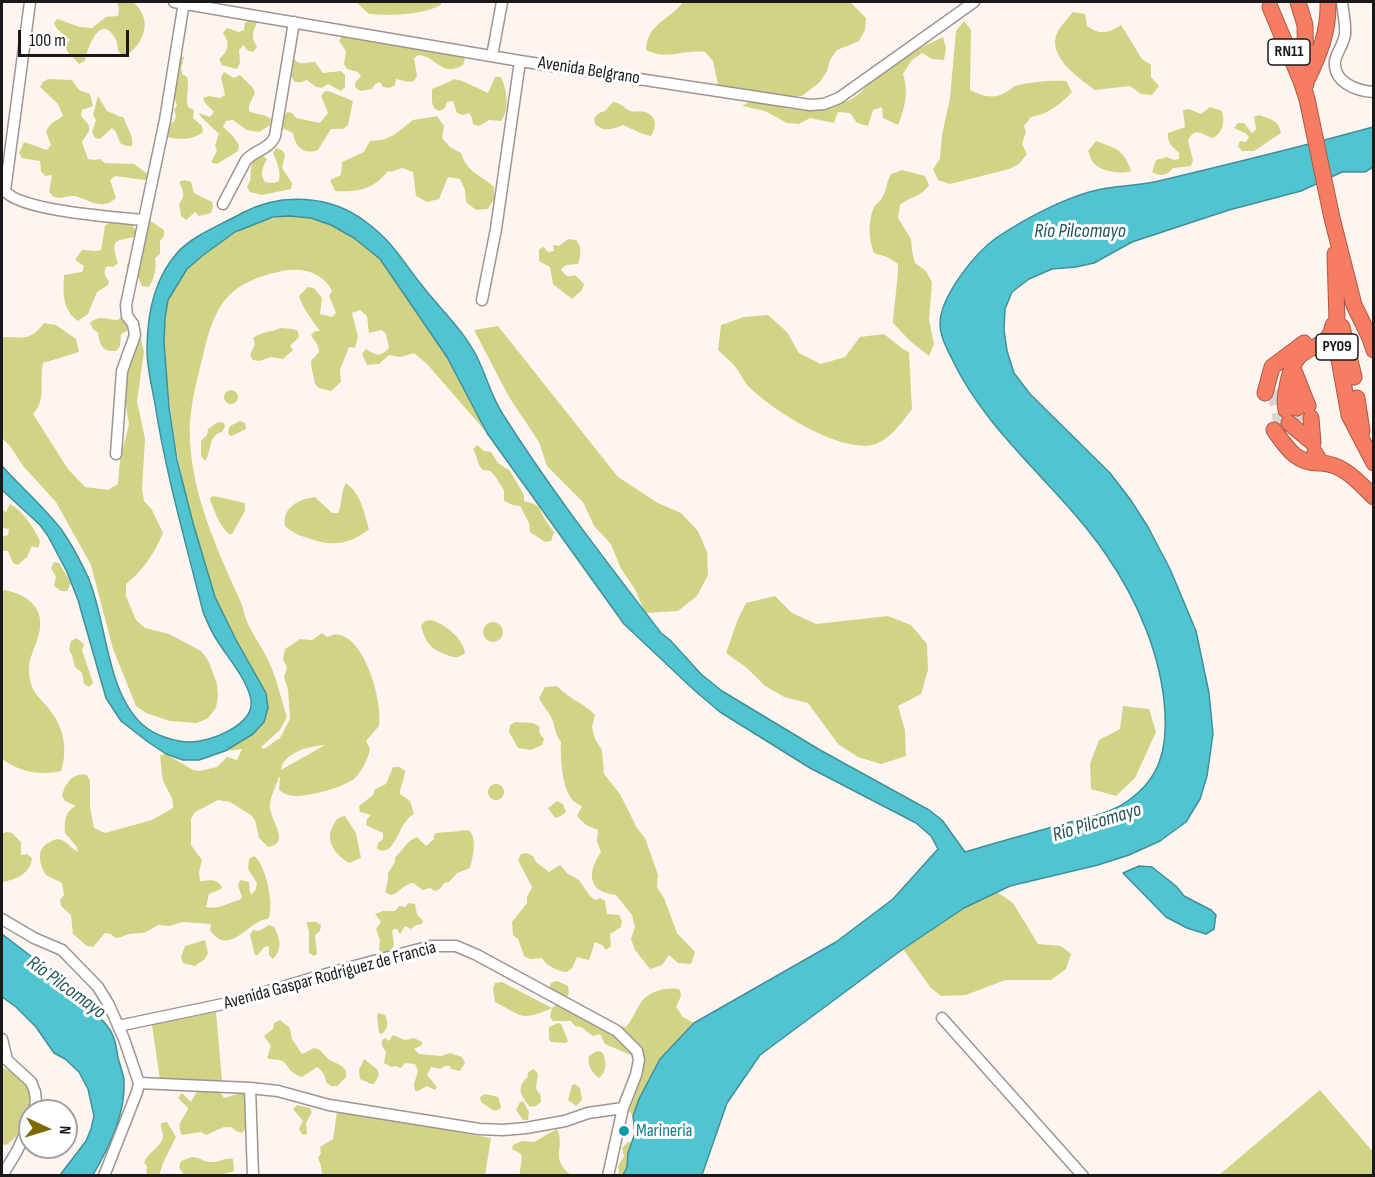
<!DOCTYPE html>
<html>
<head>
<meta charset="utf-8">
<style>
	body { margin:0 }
	#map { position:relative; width:1375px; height:1177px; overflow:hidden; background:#fef5f1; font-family:"Sofia Sans Condensed",sans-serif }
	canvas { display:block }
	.frame { position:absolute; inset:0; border:3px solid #1b1817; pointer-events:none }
	.north { position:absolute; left:18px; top:1099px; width:60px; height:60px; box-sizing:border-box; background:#fff; border:2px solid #a4a3a2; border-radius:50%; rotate:94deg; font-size:16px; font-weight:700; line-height:24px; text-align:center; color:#1b1817 }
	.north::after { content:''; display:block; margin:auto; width:21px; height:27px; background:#7b6a02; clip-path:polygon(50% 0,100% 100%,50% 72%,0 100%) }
	.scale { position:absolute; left:18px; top:30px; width:111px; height:27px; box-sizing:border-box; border:3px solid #1b1817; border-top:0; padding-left:8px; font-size:18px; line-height:21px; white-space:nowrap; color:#1b1817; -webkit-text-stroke:4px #fff; paint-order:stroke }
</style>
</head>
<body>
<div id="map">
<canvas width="1375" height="1177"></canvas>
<div class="frame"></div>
<div class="north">N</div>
<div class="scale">100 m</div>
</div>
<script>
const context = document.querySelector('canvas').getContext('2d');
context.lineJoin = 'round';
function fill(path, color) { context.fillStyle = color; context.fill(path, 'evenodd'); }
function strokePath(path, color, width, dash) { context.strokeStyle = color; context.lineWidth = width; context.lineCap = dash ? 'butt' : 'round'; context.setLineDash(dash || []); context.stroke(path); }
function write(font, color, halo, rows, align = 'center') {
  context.font = font + ' "Sofia Sans Condensed",sans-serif'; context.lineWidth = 6; context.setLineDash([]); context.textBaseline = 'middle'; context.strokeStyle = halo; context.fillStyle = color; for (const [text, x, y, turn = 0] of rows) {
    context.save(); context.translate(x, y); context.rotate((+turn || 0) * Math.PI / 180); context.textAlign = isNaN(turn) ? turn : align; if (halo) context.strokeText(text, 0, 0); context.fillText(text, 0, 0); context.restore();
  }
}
fill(new Path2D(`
	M 117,2 L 133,2 C 154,20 144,43 125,57 C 114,52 120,46 115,38 C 100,12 87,49 85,61 L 79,64 L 67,51 L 66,44 L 70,40 L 57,29 L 54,23 L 57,19 L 80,27 L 92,28 L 106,17 L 118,16 L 119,10 Z
	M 356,2 L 441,2 L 441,5 C 422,15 390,16 369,14 Z
	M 683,2 L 850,2 L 866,18 L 865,30 L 859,41 L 837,50 L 830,60 L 827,71 L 820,82 L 802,96 C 773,96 745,96 718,85 L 713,61 L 705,52 C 682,49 668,61 646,50 C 647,23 669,21 683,2 Z
	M 1073,12 L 1085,14 L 1087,26 C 1100,35 1107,34 1121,25 L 1142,59 L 1151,65 L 1151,77 L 1159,86 L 1152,95 L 1141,94 L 1130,86 L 1095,90 C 1079,78 1045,56 1058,31 C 1062,24 1068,18 1073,12 Z
	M 250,19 L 259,20 C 253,30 250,36 257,47 L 253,52 L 247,50 L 244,45 L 239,50 L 240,63 L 237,69 L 222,65 L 219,59 C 229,51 230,43 223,33 L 227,28 L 239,32 L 244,30 L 245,23 Z
	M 964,21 L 971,30 L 970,90 C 982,96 994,100 1006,92 C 1011,90 1013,86 1018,85 C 1033,82 1050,80 1066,81 L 1072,92 C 1060,105 1048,114 1031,117 L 1024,126 L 1026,132 L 1022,144 L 1027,154 L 1019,164 L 1009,169 L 950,184 L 938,180 L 933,169 L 940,159 L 942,135 L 950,98 L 956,31 Z
	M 348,35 L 461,55 L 465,59 L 463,65 C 442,78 437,57 419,55 L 414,58 L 417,76 L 414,81 L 408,82 L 396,79 L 395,85 L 390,88 L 383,87 L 380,82 L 375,84 L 372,89 L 360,91 L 355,87 L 356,81 L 361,77 L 358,72 L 347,69 L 344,64 L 346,51 L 339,41 L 342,36 Z
	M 943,37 L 946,48 L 944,60 L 932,59 L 922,53 L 912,60 L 903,74 C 909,91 905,108 898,125 L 883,118 L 882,107 L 873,110 L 868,126 L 857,123 L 850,113 L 838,112 L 834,123 L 810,118 L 799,124 L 787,123 L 765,111 L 742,106 L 753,100 L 789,109 L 813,110 L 824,104 L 837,104 L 850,100 L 860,93 L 877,75 L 920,48 Z
	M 178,57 L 184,57 L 181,68 L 182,74 L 187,77 C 190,87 185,97 188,107 L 194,110 L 193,118 L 202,126 L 203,132 C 194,140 173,141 164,135 L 167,124 L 174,122 L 176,116 L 174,110 L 177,105 C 174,96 171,90 177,82 L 174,76 Z
	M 294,59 C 301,67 306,61 315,62 L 323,73 L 341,71 L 345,75 L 345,87 L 341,91 L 328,84 L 322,88 L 316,87 L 307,80 L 301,82 L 295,82 C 289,75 290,67 294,59 Z
	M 224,72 L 234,78 L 240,75 L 253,88 L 255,93 L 249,105 L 249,111 C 256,115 263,113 271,119 L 270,125 L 259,132 L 247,130 L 233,120 L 226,121 L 223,127 L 232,135 L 239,145 L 238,151 L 217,164 L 211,162 L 217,151 L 215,145 L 219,134 L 201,117 L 199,113 L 210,117 L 214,112 L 205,103 L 203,98 L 209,96 L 220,98 L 225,95 L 221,77 Z
	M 495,77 L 501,77 C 507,90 510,109 501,121 L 489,120 L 479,126 L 473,124 L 472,118 L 469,113 L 463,115 L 457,113 L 453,101 L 447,102 L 445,108 L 439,111 L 434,108 L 432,102 L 432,89 C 440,85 447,84 454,79 C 463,80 479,89 488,93 Z
	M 48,79 L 72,80 L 79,90 L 90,94 L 93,106 L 82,110 L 81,116 L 89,125 L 89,131 L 82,142 L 88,159 L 94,160 L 100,159 L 105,163 L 134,164 L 149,175 L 145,180 L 115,176 L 110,180 L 116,198 C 100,212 89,199 75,196 C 64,195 57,203 49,192 L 52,175 L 45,176 L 41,171 L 40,161 L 22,158 L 19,153 L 24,142 L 47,150 L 51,145 L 46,132 C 50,122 55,122 63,116 L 58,104 L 40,87 L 43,82 Z
	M 325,91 L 331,92 L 353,101 L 348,125 L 343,129 L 331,129 L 318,150 C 304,155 295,147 293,133 L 282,128 L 281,122 L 287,112 L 292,113 L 296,118 L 320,123 L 328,113 L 321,96 Z
	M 98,96 L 107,111 L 124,118 C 127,129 134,135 132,146 L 126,146 L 120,143 L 116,132 L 112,128 L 100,139 L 95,138 L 92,132 L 96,120 L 93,115 Z
	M 613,102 C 621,103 624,108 630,111 C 635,113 639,110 645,112 C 657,116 657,127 651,136 C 640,134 633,129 623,125 C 613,129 604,133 595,124 L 594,118 L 599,113 L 605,111 Z
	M 1210,107 L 1222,111 C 1225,122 1223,133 1213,138 C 1202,135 1194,126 1188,141 L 1193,160 L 1191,166 L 1173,168 C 1167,176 1161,177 1152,172 L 1156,160 L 1167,157 L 1174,160 L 1179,159 L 1179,153 C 1172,146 1167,143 1168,133 L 1185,127 L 1183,110 L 1189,109 L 1201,114 Z
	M 1259,115 C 1270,119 1279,120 1281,133 L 1254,151 L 1242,151 L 1238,146 L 1240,141 L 1246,142 L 1249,137 L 1245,133 L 1234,128 L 1238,123 L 1244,123 L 1252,133 L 1256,129 L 1254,117 Z
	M 437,116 L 444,126 L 442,138 L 450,147 L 461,153 C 468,174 479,173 494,187 L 494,199 L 488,209 L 476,210 L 466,202 L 465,190 L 460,179 L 448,177 L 439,199 L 427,202 L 416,196 L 413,172 L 402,168 L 391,172 L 388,171 C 373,190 358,192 335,191 L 330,180 L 341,175 L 342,162 L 364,152 L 370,141 L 382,140 L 394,135 L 413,120 Z
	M 1096,141 C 1115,148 1124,149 1131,171 C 1120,175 1098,171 1092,161 C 1090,158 1090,154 1088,151 Z
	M 276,148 L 282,150 L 285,155 L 282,168 L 292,183 L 291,189 L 262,195 L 250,192 L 247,187 L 250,181 L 252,157 L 262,155 L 267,159 C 263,167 259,173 265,182 L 274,183 L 279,181 C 281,171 277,162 273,153 Z
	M 902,170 L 925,176 L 929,185 C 920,198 912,195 900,205 L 898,218 L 911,239 L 912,251 L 915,263 L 926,271 L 932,282 L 929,320 L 934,344 L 929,356 L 910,341 L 893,323 C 894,303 898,284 898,264 L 887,257 L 874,253 C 868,239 868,221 874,207 C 877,203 881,201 883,196 C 887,190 886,183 891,174 Z
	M 185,180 L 191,182 L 194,193 L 212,202 L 213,207 L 211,213 L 199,216 L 195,212 L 186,220 L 181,216 L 179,204 C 186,196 183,190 179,182 Z
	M 289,216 L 311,218 L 331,225 L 354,238 L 380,259 L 447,357 L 487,433 L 427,364 L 414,353 L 400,357 L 389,355 L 379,364 L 367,365 L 362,354 L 366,349 C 376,355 380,358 389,348 L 386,334 L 382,330 L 369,333 L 367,316 L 360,310 L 352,313 L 358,336 L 355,348 L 349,347 L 340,370 L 341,382 L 331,391 L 319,388 L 315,384 C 314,376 311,369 311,361 L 319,352 L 318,346 L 311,335 L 315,331 L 320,331 C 313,322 302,307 299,296 L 308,287 L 314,288 L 322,298 L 320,314 L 332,317 L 336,313 L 329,296 L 332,291 C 323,272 302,267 282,271 C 227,283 215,304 203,356 C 196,383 188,413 190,441 C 193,496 216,547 238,596 C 243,605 244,616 249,626 C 255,638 263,649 269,662 C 277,679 281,699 287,717 L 280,730 L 261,747 L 263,749 C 269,747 274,741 280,738 L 290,719 L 288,689 L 284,677 L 287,668 L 283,659 L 285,649 L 300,639 L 312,640 L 322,633 L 327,637 C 332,636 335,633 340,635 C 366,641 383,703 379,726 L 366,741 L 370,749 C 368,759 362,771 355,778 C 346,787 309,796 297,796 C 290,796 284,794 279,790 L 280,777 L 279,777 C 276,786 271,795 270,804 C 268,819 293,843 268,847 L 259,838 L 255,820 L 251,815 L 230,802 L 218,800 L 195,812 L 191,819 L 191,845 L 202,860 L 199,872 L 200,881 C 209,881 216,877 222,887 L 221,889 L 209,894 L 206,907 C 220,910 228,902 240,900 L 242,897 L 238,886 L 240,880 L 249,882 L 250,892 L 252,894 L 256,889 L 257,883 L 248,869 L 249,859 L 254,856 C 266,864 275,907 268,919 C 249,919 230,959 210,930 L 211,924 L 182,922 L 170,926 L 158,925 C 142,935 147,932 129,934 C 124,935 121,938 115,938 L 111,934 L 105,933 L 93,947 L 87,946 L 73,934 L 71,915 L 61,906 L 60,900 L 64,895 L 62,883 L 46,875 C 38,862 36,847 52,841 C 55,839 58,839 62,840 C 68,843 72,849 78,852 L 77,847 L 65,833 C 64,821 65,811 76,806 L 65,801 L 62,796 C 65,783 73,772 87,775 L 90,781 L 90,807 L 94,828 L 105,833 L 152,820 L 173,808 C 175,796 163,787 162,775 C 161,769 161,762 160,755 L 166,754 L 193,770 L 199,771 L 217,767 L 227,757 L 237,760 L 242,749 L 225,751 L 253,734 L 264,722 C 255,695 247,666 236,640 C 229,625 220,611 214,595 C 191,524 173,452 167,377 C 165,353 160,325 168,300 C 176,275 198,258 219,244 C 240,228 263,218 289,216 ZM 323,745 L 325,745 L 281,770 C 283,753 307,747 323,745 Z
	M 149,220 L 164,230 L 164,236 L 160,241 L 160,254 L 155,258 C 157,269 154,278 149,287 L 142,286 L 138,277 L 127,269 L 127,264 L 136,258 Z
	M 110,222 C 121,222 131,220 136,231 L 134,237 C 113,241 111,240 118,263 L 113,267 L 107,266 C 103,272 104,275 109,281 L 108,285 L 97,292 L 88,314 L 78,321 C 62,310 63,292 64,275 L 82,272 L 84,266 L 75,260 L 82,250 L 95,251 L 101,250 L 105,226 Z
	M 568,239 L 576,240 C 582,247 581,255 578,264 L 566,265 L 561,269 C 565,276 568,278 575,275 L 584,284 L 582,290 L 572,299 L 553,284 L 550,267 L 539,261 L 539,249 L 544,247 L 548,252 L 554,251 L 553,245 L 559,246 Z
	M 127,311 L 133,312 L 127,331 L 121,334 L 120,346 L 116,351 C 102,352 100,345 98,333 L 93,329 L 90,323 C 100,314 107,320 118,320 Z
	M 768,315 L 787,332 L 799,353 L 821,364 L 845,357 L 860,337 L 884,334 L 903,349 L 909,352 L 912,409 C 903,421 891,438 876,444 C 842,455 774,411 750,388 C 745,383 741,375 737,369 C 732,362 724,356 718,350 L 721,325 L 744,317 Z
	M 44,323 L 56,325 L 76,339 L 79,352 L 43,363 C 39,381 47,399 33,414 L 68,469 L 85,487 L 108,490 L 118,484 L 120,460 L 129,424 L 125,400 L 127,340 L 133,329 L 141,339 L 144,352 L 137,401 L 145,439 L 142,489 L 144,501 L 152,510 L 163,533 C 155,552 143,571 126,584 L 126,596 L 136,620 L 145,628 L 169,634 L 201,651 L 208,660 L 217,684 L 218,696 L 216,708 L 208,718 L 197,723 L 170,721 L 146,713 L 136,706 L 113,649 L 91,565 L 56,502 L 23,466 L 10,446 L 2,438 L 2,337 C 22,336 29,343 44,323 Z
	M 498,326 L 618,477 L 658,503 L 681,513 L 698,531 L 707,552 L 708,575 L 697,596 L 678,611 L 645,613 L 635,589 L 621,569 L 611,544 L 594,526 L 583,502 L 547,466 L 539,442 L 509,397 L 474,330 Z
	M 281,328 L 293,329 L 298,331 L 299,337 L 290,346 L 293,350 L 283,359 L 271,357 L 259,361 L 253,360 L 250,355 L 255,344 L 253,338 C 261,332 271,332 281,328 Z
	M224 397a7 7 0 1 1 14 0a7 7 0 1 1-14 0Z
	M 240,421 L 245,423 L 246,429 L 232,436 L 229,435 L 228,432 L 230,426 Z
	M 218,422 L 224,423 L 225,426 L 222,432 C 208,435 212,451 205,461 L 201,456 L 201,441 L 207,435 L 208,429 Z
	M 477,445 L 484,451 L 491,452 L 498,463 L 510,471 L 524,495 L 524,501 L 534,504 L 539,507 C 540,512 550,527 554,532 L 551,541 L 545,542 L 530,532 L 529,523 L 520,506 L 513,505 L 504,501 C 504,498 504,494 504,491 C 503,488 493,472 490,471 C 484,469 485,472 481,468 C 477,463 477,455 473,449 Z
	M 346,483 C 361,494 364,512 369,529 C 351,544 332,547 311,539 C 301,536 292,533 285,526 C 282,507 299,499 315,497 L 332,513 L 338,513 C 343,503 340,493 346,483 Z
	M 214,496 L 245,503 L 245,511 L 232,534 L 229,534 C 218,524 216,513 210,500 L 211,497 Z
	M 10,504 C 21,509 37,531 40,542 L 38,548 L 32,546 L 27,557 L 18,565 L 13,563 L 8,551 L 2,551 L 2,537 L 8,535 L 9,529 L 2,528 L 2,510 L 6,512 Z
	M 54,562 L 59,563 L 71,583 L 67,591 L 61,591 L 54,586 L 56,577 L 51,568 Z
	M 5,590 C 17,593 29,597 36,608 C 46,625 36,642 31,657 C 28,663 29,674 30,680 C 32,693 42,700 50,710 C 64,728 68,750 61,771 C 39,776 20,772 2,759 L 2,591 Z
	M 775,596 L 792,613 L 816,624 L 888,616 L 911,625 L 927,644 L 928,670 L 921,694 L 898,706 L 905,730 L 906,756 L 881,764 L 858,757 L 838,744 L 808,703 L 784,697 L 764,685 L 747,668 L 726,653 L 738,619 L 746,603 Z
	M 431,620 C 445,624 463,638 465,653 C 456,660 452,657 442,653 C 429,648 425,640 421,626 L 425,621 Z
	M483 632a10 10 0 1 1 20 0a10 10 0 1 1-20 0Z
	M 76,638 L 84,644 L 82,650 L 93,683 L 89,687 L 84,684 L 82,673 L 75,667 L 72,655 L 69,650 L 71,641 Z
	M 557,686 C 570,700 583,702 595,715 L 592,727 L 595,739 L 602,750 L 604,774 L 620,794 L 637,828 L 645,838 L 658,875 L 657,887 L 664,898 L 677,933 L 695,952 L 691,964 L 678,963 L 669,955 L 662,965 L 650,969 L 635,950 L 631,939 L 635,927 L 632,915 L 616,895 C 587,892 587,872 601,852 L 597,841 L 598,830 L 586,825 L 577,816 L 582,806 C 578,804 573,802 571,798 C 562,786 560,756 561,742 C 554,732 556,729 552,719 C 549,712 543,706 539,698 L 545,687 Z
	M 1123,706 L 1149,709 L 1156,732 L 1135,778 L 1116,796 L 1091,789 L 1090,764 L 1099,740 L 1120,729 Z
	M 515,722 L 533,723 L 539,726 L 540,734 L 544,739 L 542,745 L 531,750 L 518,748 L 509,732 L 510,725 Z
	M 393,767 L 400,767 L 405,771 C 405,780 400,785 400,794 L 410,801 L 414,814 C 396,824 397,858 377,849 L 378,843 L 383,839 L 383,833 L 366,825 L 367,819 L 371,815 L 360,812 L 359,806 L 373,795 L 375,789 L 386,784 Z
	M488 792a8 8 0 1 1 16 0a8 8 0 1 1-16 0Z
	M 557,801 L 563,804 L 566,812 L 561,816 L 555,818 L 548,808 Z
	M 345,816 L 356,833 L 361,858 L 349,863 C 334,854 324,839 334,824 C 337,818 339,817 345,816 Z
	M 463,830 L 470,831 C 477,841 473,856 470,868 L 457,873 L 449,882 L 444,883 L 441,888 L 435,891 L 430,888 L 423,890 L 413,883 C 403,884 400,893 391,895 L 385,892 L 388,880 L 388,873 L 395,862 L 395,857 C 404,850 407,840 417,837 L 426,846 L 434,839 L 434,834 C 443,831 453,833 463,830 Z
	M 6,832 L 12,833 L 21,842 L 21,855 L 27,854 L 32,858 C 31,873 16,880 2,882 L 2,834 Z
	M 527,853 L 533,856 L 536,862 L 549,872 L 560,865 L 568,874 L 579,880 L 590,896 L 595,900 L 600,898 L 605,901 L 607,914 L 619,915 L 622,921 L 621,927 L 610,934 L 611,946 L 606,950 L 602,945 L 595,942 L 589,960 L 577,957 L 572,968 L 567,972 C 558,972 546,965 542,958 L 530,959 L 524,956 L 518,939 L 513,935 L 512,922 L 527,903 L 527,897 L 532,887 L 518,860 L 521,854 Z
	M 997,892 L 1013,903 L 1038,944 L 1061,946 L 1071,954 L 1066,969 L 1051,980 L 1005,980 L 966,995 L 941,996 L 930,987 L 903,949 L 964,908 Z
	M 409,903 L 415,904 L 417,914 L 423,921 L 422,924 L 416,925 L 411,929 L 405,926 L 400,934 L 397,929 L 394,929 L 392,931 L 394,944 L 391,953 L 384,955 L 379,950 L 380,940 L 376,929 L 381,922 L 375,914 L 383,911 L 395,911 L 399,906 L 405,907 Z
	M 306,922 L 316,922 L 321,925 L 320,931 L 315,935 L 317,954 L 314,956 L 309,953 L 309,931 Z
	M 269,925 L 274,927 C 280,938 283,949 273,959 L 269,955 L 269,946 L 264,947 L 258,955 L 255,955 L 250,935 L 253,930 L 259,931 Z
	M 205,940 L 208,953 L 205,959 L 195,966 L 183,963 L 181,957 L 185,946 Z
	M 557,981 L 568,986 L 569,994 L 563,1001 L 620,1026 L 626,1027 C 633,1019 636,1009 642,1001 C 650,991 669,986 680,990 L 681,996 L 676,1007 L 683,1017 L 694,1023 L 660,1059 L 639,1099 L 633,1116 L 629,1111 L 636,1093 L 639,1080 L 633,1056 L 605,1044 L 600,1034 L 593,1036 L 581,1027 L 575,1026 L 571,1021 L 553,1021 L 550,1017 L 552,1008 C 520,1022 523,1016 495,1002 L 493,989 L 495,983 L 502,982 L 552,1008 L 557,1003 L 549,989 L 551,983 Z
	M 216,1012 L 222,1080 L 160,1080 L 152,1025 Z
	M 379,1013 L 385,1015 C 388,1022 389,1028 382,1034 L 379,1033 L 377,1015 Z
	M 280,1020 L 290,1028 L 292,1039 L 302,1054 L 314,1048 L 320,1050 L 328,1059 L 342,1066 L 346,1071 L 346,1077 L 337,1086 L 331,1086 L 326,1082 C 325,1075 323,1071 317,1067 L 302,1077 C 286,1071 291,1067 282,1061 C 278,1059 272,1060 267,1058 L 271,1046 L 264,1036 L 273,1029 L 274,1023 Z
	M 558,1023 L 561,1024 L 568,1041 L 566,1043 L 551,1042 L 549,1039 L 549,1027 Z
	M 393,1035 L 405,1040 L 414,1038 L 422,1042 L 422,1045 L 414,1049 L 419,1054 L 441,1056 L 450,1053 L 462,1057 L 465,1063 L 460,1071 L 451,1069 L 450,1066 L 445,1066 L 440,1069 L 431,1067 L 427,1075 L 437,1087 L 435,1090 L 427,1086 L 418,1091 L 415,1091 L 414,1084 L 418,1071 L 415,1064 L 405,1063 L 401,1068 L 395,1066 L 392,1067 L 384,1063 L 386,1052 L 382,1046 L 382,1040 L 385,1038 L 389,1041 Z
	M 597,1051 L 602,1052 C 607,1060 607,1072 599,1078 C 592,1073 587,1065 589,1056 Z
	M 364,1059 L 377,1069 L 379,1075 L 374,1084 L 371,1084 L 360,1079 L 359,1070 Z
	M 2,1067 L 31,1082 C 30,1106 28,1131 6,1145 L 2,1144 Z
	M 534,1069 L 538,1074 L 536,1088 L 539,1094 L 540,1092 L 541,1102 L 536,1106 L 530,1107 C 524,1099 516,1091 524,1081 C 529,1074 527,1081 528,1072 Z
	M 575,1084 L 580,1088 L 582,1100 L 576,1106 L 568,1100 L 572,1085 Z
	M 208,1089 L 220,1092 L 224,1098 L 241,1093 L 247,1095 L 246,1128 L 242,1133 L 236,1131 L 231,1127 L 224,1127 L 206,1135 L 201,1132 L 182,1135 C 175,1122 185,1119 188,1108 L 178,1098 L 182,1093 L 191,1102 L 197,1091 L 203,1092 Z
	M 1320,1090 L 1373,1152 L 1373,1175 L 1219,1175 Z
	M 485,1094 L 498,1097 L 501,1106 L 500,1109 L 494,1111 L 481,1102 L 480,1097 Z
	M 523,1101 L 529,1112 L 528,1120 L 523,1120 L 516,1110 L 520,1102 Z
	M 297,1105 L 310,1108 L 312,1112 L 306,1123 L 307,1133 L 305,1135 L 302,1134 L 299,1129 L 303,1121 L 293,1109 Z
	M 337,1111 L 491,1138 L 485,1175 L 322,1175 L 321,1166 L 318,1158 L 321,1153 L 320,1147 L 333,1139 Z
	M 167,1122 L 176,1137 L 164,1161 L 159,1175 L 146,1175 L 147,1167 L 144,1162 C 148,1153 161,1146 163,1138 C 164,1133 160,1129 161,1123 Z
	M 557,1129 C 566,1148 549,1158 571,1175 L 520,1175 C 519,1169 523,1161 521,1154 L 512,1149 L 513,1145 L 522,1141 L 534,1142 Z
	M 628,1142 L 632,1143 L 627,1168 L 623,1175 L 617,1176 L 619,1172 L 618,1166 L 624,1156 L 622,1148 Z
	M 192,1157 C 200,1157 204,1163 213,1162 C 221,1162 225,1157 233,1159 L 234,1171 L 220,1175 L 184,1175 L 179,1167 L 181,1161 Z`), '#d1d484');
const water = new Path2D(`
	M 1373,127 L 1373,167 L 1365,172 L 1342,172 L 1301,191 L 1229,210 L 1132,242 L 1094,263 L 1076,267 L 1052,269 L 1029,279 L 1012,292 L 1005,309 L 1004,330 L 1007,351 L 1014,373 L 1030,394 L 1110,473 L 1130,499 L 1148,527 L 1170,569 L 1196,631 L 1209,693 L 1213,734 L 1207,776 L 1200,799 L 1186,822 L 1160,841 L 1129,855 L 1098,865 L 1010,886 L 964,908 L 903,949 L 760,1055 L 727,1103 L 702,1175 L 623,1175 L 627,1167 L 628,1153 L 635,1133 L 633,1116 L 639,1099 L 660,1059 L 694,1023 L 836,942 L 893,899 L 938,849 L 931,836 L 916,823 L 810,768 L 720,712 L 694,690 L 624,624 L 487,433 L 447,357 L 380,259 L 354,238 L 331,225 L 311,218 L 289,216 L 273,217 L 235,232 L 202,256 L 187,269 L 168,300 L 165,318 L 164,343 L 169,407 L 177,460 L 193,523 L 215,597 L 236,640 L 266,693 L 268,708 L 264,722 L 253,734 L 225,751 L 199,760 L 183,760 L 166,754 L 148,742 L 121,721 L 106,698 L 78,600 L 67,572 L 48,536 L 40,525 L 2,490 L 2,466 C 21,487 44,507 61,529 C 71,543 81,562 88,577 C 107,621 106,693 143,725 C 154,735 175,742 190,742 C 210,742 255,725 251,700 C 247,678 226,656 215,637 C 210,629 207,621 203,612 C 186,543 166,475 155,404 C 152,387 147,368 147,350 C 147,317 154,279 177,253 C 193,235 221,225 242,213 C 281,192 331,195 366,222 C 391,240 402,260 420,283 C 439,308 463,329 477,357 C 487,377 491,397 504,416 C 552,492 607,562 661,633 L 670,640 L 701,674 L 722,691 L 820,750 L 929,810 L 942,820 L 965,852 C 998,842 1032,833 1066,823 C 1086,818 1112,813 1129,800 C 1160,778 1167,749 1165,713 C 1162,656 1137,599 1105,553 C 1058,485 988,435 952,359 C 947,348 940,337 940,324 C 940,297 974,254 996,238 C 1026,218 1072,193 1108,188 C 1127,185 1145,185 1163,180 C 1234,163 1304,146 1373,127 Z
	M 1139,866 L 1152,867 L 1176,886 L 1184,896 L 1211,910 L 1216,915 L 1214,929 L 1206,934 L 1187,928 L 1166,917 L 1123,873 Z
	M 2,934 L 40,963 L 62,975 C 69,1007 85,1001 103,1021 C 114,1032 116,1043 118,1058 C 120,1065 123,1073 124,1080 C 126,1114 109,1147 93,1175 L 60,1175 L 86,1141 L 91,1129 L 94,1116 L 88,1089 L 79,1072 L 65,1059 L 54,1053 L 36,1027 L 16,1007 L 2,997 Z`);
fill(water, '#50c4d0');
strokePath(water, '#409098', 1.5);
strokePath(new Path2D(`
	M 1274,390 L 1282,428
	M 1297,408 L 1300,421`), '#dcd4d0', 15, [15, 8]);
const minor = new Path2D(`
	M 30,2 L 5,191 C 21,211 115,217 143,220
	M 174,2 L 520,61 L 810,105 L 824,104 L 839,98 L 974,2
	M 1342,2 C 1343,12 1346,24 1345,34 C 1344,44 1337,51 1335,61 C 1333,82 1356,91 1374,92
	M 492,56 L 502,2
	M 223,204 L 246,160 C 255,150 270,149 275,136 L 294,22
	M 482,300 L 496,229 L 520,61
	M 116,454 L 122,371 L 135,335 L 133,324 L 127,316 L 126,305 L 165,120 L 184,2
	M 2,919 L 34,938 L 62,950 L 98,987 L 109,1005 L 124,1039 L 139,1083 L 137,1092 L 104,1176
	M 942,1018 L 1083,1176
	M 118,1026 L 228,1003 L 347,968 L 431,946 L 456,946 L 477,955 L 617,1031 L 637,1051 L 639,1060 L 636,1075 L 623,1108 L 608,1176
	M 2,1039 L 7,1060 L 31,1082 L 35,1092 L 36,1102 L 34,1111
	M 139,1083 L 250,1088 L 278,1091 L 329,1105 L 479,1129 L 503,1130 L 526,1128 L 565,1121 L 588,1113 L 623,1108
	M 250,1088 L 253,1176
	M 2,1176 L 17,1151 L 30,1123`);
const highway = new Path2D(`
	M 1298,2 L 1305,25 L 1306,84
	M 1270,7 L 1301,81 L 1307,99 L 1332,218 L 1354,305 L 1370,338 L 1374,350
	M 1308,78 C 1320,53 1329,30 1328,2
	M 1335,254 L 1338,354 L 1349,415 L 1374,463
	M 1342,327 L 1354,377
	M 1292,366 L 1308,406
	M 1293,378 L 1297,408
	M 1265,393 L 1272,367 L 1304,343
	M 1357,398 L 1362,431
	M 1286,410 C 1284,400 1286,392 1288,382 C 1290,374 1291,366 1297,359 C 1310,342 1328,351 1333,325
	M 1311,418 L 1313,443
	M 1289,423 L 1313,443
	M 1274,430 C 1287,448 1296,464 1321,463
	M 1315,453 L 1321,463 C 1344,464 1358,482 1374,497`);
strokePath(minor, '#9e9591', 13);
strokePath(highway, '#a95a47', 17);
strokePath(minor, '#fff', 10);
strokePath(highway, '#f67d61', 15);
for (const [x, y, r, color] of [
	[624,1131,6,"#0f9aa8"]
]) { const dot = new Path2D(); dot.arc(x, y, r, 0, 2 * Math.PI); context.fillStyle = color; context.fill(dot); strokePath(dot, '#fff', 2); }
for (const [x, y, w] of [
	[1289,52,42],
	[1337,347,42]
]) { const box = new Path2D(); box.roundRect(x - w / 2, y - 13, w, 26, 4.5); context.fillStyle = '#fff'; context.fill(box); strokePath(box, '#1b1817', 1.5); }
write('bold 16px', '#1b1817', null, [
	["RN11",1289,52],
	["PY09",1337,347]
]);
write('18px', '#1b1817', '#fff', [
	["Avenida Belgrano",589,71,9],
	["Avenida Gaspar Rodríguez de Francia",330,976,-15]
]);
write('18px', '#0d838f', '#fff', [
	["Marineria",636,1131]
], 'left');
write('italic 20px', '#23555a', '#fff', [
	["Río Pilcomayo",1080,232],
	["Río Pilcomayo",1097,823,-17],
	["Río Pilcomayo",66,988,36]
]);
</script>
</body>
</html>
